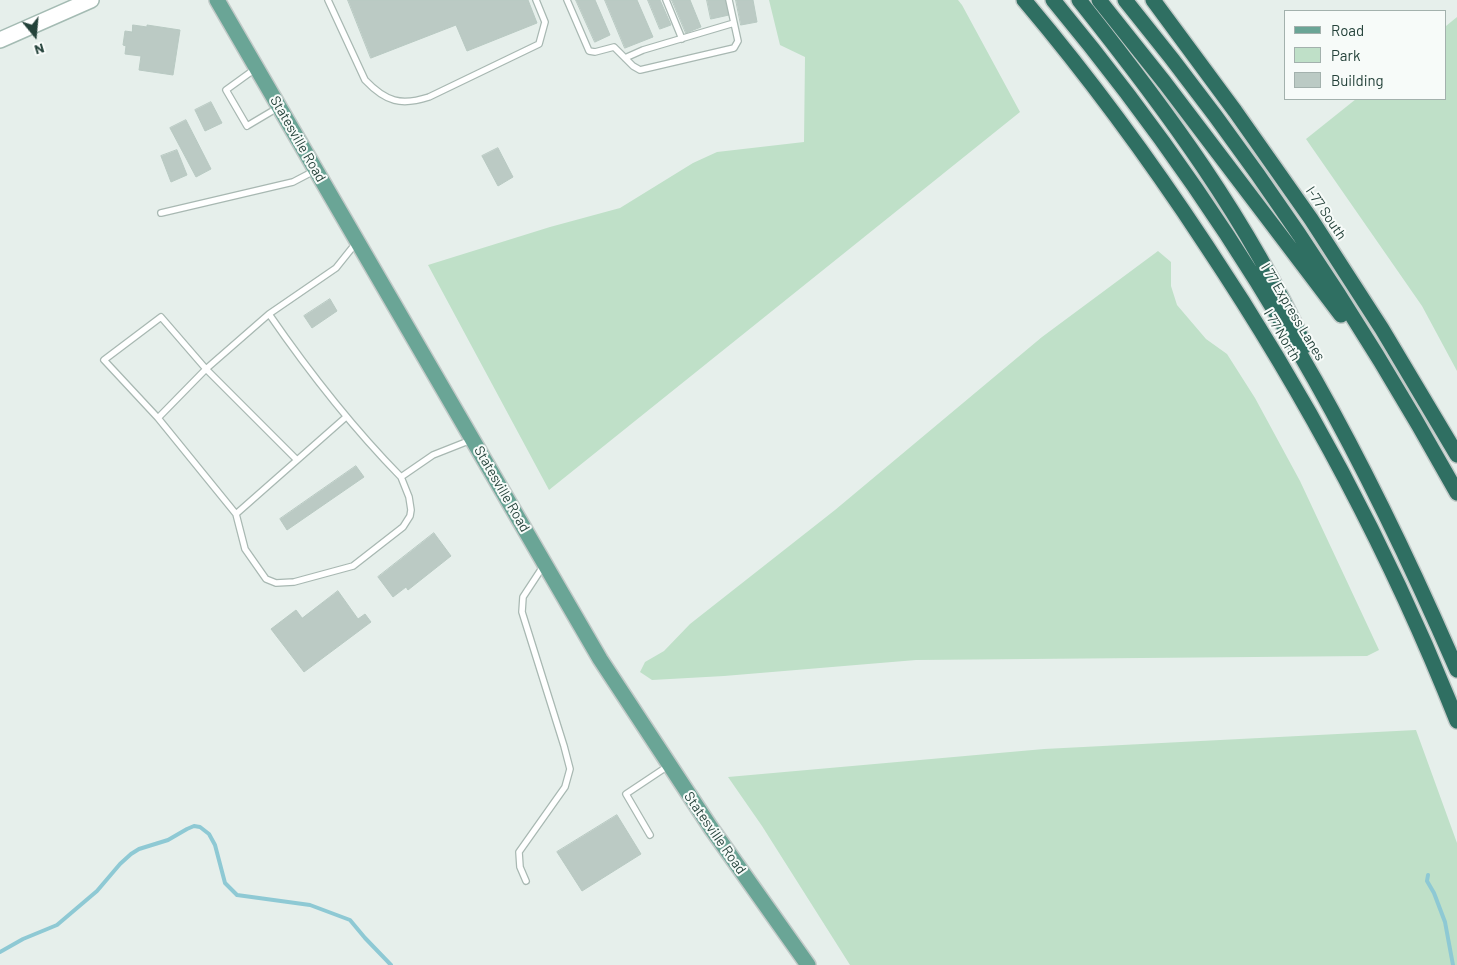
<!DOCTYPE html>
<html>
<head>
<meta charset="utf-8">
<style>
	body { margin:0 }
	#map { position:relative; width:1457px; height:965px; overflow:hidden; background:#e6efeb; font-family:Barlow,sans-serif }
	canvas { display:block }
	.legend { position:absolute; left:1284px; top:10px; width:162px; height:90px; box-sizing:border-box; background:#f7fbf9; border:1px solid #a3b1ad; margin:0; padding:6px 9px; list-style:none; font-size:15px; color:#24423a }
	.legend li { display:flex; align-items:center; gap:10px; height:25px }
	.legend b { width:25px; border:1px solid #a3b1ad }
	.north { position:absolute; left:10px; top:10px; width:50px; height:50px; -webkit-text-stroke:4px #f7fbf9; paint-order:stroke; rotate:163deg; font-size:14px; font-weight:700; line-height:20px; text-align:center; color:#24423a }
	.north::after { content:''; display:block; margin:auto; width:18px; height:22px; background:#24423a; clip-path:polygon(50% 0,100% 100%,50% 72%,0 100%) }
</style>
</head>
<body>
<div id="map">
<canvas width="1457" height="965"></canvas>
<ul class="legend">
<li><b style="height:6px;background:#6aa596"></b>Road</li>
<li><b style="height:14px;background:#bfe0c8"></b>Park</li>
<li><b style="height:14px;background:#bbcac4"></b>Building</li>
</ul>
<div class="north">N</div>
</div>
<script>
const context = document.querySelector('canvas').getContext('2d');
context.lineJoin = 'round';
function fill(path, color) { context.fillStyle = color; context.fill(path, 'evenodd'); }
function strokePath(path, color, width, dash) { context.strokeStyle = color; context.lineWidth = width; context.lineCap = dash ? 'butt' : 'round'; context.setLineDash(dash || []); context.stroke(path); }
function write(font, color, halo, rows, align = 'center') {
  context.font = font + ' Barlow,sans-serif'; context.lineWidth = 4; context.setLineDash([]); context.textBaseline = 'middle'; context.strokeStyle = halo; context.fillStyle = color; for (const [text, x, y, turn = 0] of rows) {
    context.save(); context.translate(x, y); context.rotate((+turn || 0) * Math.PI / 180); context.textAlign = isNaN(turn) ? turn : align; if (halo) context.strokeText(text, 0, 0); context.fillText(text, 0, 0); context.restore();
  }
}
fill(new Path2D(`
	M 769,0 L 958,0 L 962,5 L 1020,112 L 549,490 L 428,265 L 550,227 L 620,208 L 693,163 L 717,152 L 804,142 L 805,57 L 780,45 Z
	M 1457,17 L 1457,371 L 1422,306 L 1306,139 L 1356,99 L 1446,99 L 1446,26 Z
	M 1158,251 L 1171,262 L 1171,286 L 1177,305 L 1206,339 L 1227,354 L 1255,398 L 1300,481 L 1379,650 L 1367,656 L 916,660 L 724,676 L 652,680 L 640,672 L 645,662 L 664,651 L 690,624 L 835,510 L 1042,337 Z
	M 1416,730 L 1457,843 L 1457,965 L 850,965 L 762,826 L 728,777 L 1044,749 Z`), '#bfe0c8');
strokePath(new Path2D(`
	M 1428,875 L 1427,881 L 1434,893 L 1445,922 L 1453,965
	M 0,952 L 23,939 L 57,925 L 97,891 L 120,864 L 131,854 L 139,849 L 168,840 L 187,829 L 194,826 L 200,827 L 209,834 L 215,845 L 225,883 L 237,895 L 310,905 L 350,920 L 365,938 L 391,965`), '#8ec9d4', 4);
const building = new Path2D(`
	M 348,0 L 528,0 L 537,23 L 467,51 L 456,25 L 371,58 Z
	M 576,0 L 595,0 L 610,35 L 595,42 Z
	M 605,0 L 637,0 L 653,37 L 625,48 Z
	M 648,0 L 660,0 L 671,25 L 660,29 Z
	M 672,0 L 690,0 L 701,27 L 686,33 Z
	M 707,0 L 726,0 L 729,15 L 711,19 Z
	M 736,0 L 753,0 L 757,22 L 741,25 Z
	M 133,25 L 147,27 L 147,25 L 180,30 L 173,75 L 139,70 L 141,56 L 125,54 L 126,46 L 123,45 L 125,31 L 132,32 Z
	M 211,102 L 222,123 L 205,131 L 195,110 Z
	M 186,120 L 211,169 L 196,177 L 170,128 Z
	M 498,148 L 513,177 L 498,186 L 482,156 Z
	M 177,150 L 187,175 L 171,182 L 161,156 Z
	M 330,299 L 337,311 L 312,328 L 304,316 Z
	M 356,466 L 364,477 L 287,530 L 280,519 Z
	M 434,533 L 451,556 L 408,590 L 406,587 L 393,597 L 378,577 Z
	M 338,591 L 358,619 L 365,614 L 371,622 L 304,672 L 271,629 L 296,610 L 302,618 Z
	M 617,815 L 641,854 L 582,891 L 557,852 Z`);
fill(building, '#bbcac4');
strokePath(building, '#b8c9c2', 1);
const service = new Path2D(`
	M 328,0 L 365,80 C 386,102 401,106 429,97 L 539,44 L 545,22 L 536,0
	M 567,0 L 589,51 L 595,52 L 614,47 L 633,66 L 640,70 L 734,48 L 738,41 L 729,0
	M 666,0 L 682,39
	M 625,58 L 643,50 L 734,23
	M 255,69 L 226,90 L 247,126 L 279,107
	M 161,213 L 293,182 L 314,171
	M 269,314 L 336,268 L 356,243
	M 158,418 L 104,360 L 161,317 L 206,369 L 269,314 C 309,372 352,427 401,477 L 433,455 L 471,440
	M 297,460 L 206,369 L 158,418 L 236,514 L 346,417
	M 236,514 L 245,549 L 266,579 L 276,583 L 294,582 L 353,566 L 403,527 L 410,516 L 411,510 L 409,497 L 401,477
	M 650,835 L 626,794 L 668,766
	M 526,881 L 520,867 L 519,852 L 565,787 L 570,769 L 564,746 L 522,612 L 523,597 L 544,565`);
const secondary = new Path2D(`
	M 0,40 L 91,0`);
const primary = new Path2D(`
	M 217,0 L 600,659 L 711,828 L 808,965`);
const motorway = new Path2D(`
	M 1024,0 C 1090,78 1150,160 1206,245 C 1306,395 1391,554 1457,721
	M 1053,0 C 1151,118 1240,246 1315,380 C 1368,474 1414,571 1457,670
	M 1079,0 C 1165,108 1248,220 1305,346
	M 1099,0 L 1165,83 L 1341,315
	M 1125,0 C 1251,154 1361,319 1457,493
	M 1153,0 L 1235,111 L 1311,219 L 1382,329 L 1457,455`);
strokePath(service, '#a8b8b2', 8);
strokePath(secondary, '#a4bbb3', 18);
strokePath(primary, '#c2cac8', 18);
strokePath(motorway, '#c2cac8', 18);
strokePath(service, '#fff', 5.5);
strokePath(secondary, '#fff', 15);
strokePath(primary, '#6aa596', 15);
strokePath(motorway, '#2f6f62', 15);
write('14px', '#24423a', '#f7fbf9', [
	["Statesville Road",298,139,60],
	["I-77 South",1326,213,56],
	["I 77 Express Lanes",1293,312,59],
	["I 77 North",1282,335,59],
	["Statesville Road",502,489,60],
	["Statesville Road",715,833,55]
]);
</script>
</body>
</html>
